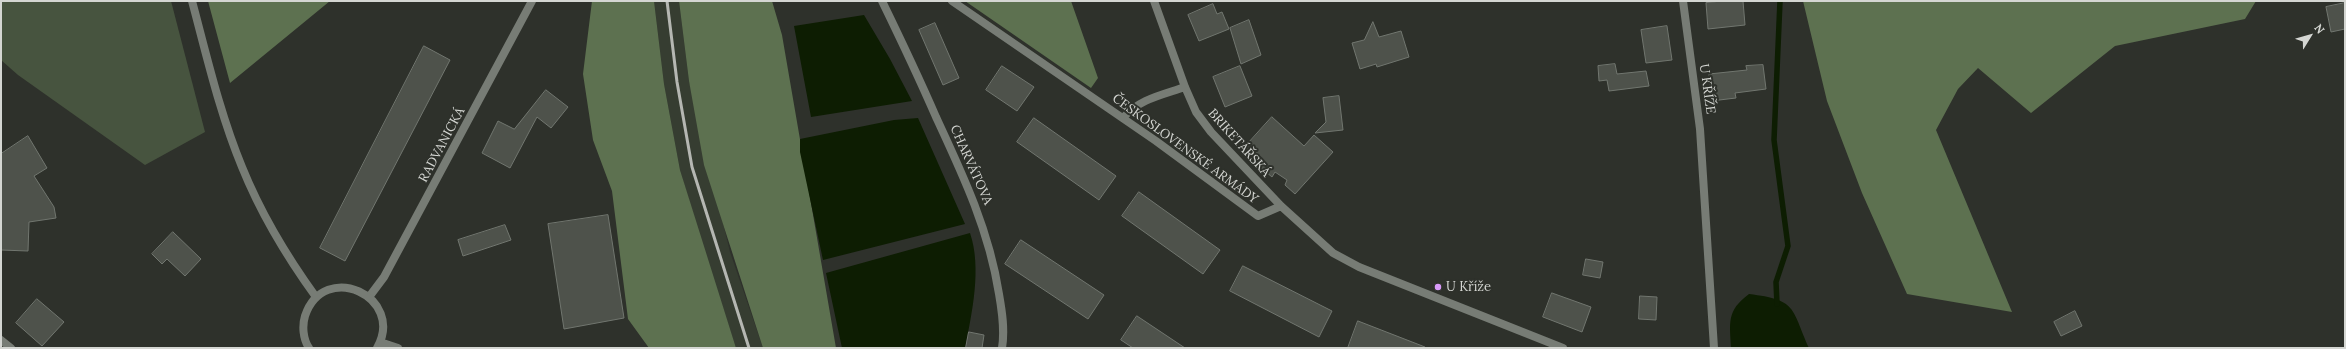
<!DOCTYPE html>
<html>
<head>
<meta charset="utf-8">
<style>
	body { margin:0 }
	#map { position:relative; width:2346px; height:349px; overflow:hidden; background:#2e312b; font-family:Lora,serif }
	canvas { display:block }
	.frame { position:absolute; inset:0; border:2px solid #d4d6d2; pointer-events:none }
	.north { position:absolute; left:2290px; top:16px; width:40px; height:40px; -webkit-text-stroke:3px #2e312b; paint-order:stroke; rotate:53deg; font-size:11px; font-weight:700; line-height:16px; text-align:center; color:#d4d6d2 }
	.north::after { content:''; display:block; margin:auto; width:14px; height:18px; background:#d4d6d2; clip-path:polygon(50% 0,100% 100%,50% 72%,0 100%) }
</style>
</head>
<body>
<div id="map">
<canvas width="2346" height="349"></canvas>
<div class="frame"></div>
<div class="north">N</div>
</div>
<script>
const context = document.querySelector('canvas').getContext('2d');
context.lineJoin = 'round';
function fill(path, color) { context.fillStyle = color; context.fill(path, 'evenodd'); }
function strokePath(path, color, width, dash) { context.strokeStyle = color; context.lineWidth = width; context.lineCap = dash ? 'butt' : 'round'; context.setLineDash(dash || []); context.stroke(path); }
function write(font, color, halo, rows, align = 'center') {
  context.font = font + ' Lora,serif'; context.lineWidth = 4; context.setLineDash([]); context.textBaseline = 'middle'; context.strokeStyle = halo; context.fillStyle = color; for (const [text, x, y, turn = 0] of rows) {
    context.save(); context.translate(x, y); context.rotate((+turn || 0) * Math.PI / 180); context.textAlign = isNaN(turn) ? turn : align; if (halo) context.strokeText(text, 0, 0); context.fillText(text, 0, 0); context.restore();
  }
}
fill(new Path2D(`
	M 654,1 L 679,1 L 689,81 L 730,252 L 763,348 L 736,348 L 707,260 L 680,170 L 664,84 Z`), '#363d31');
fill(new Path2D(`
	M 1,1 L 171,1 L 205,132 L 145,165 L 18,75 L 1,60 Z`), '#47543f');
fill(new Path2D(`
	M 208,1 L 330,1 L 230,83 Z
	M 592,1 L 654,1 L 664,84 L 680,170 L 736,348 L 649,348 L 628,319 L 612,191 L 593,140 L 583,74 Z
	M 679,1 L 772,1 L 782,35 L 836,348 L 763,348 L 704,165 L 689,81 Z
	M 965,1 L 1071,1 L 1098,78 L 1091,88 Z
	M 1803,1 L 2256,1 L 2245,19 L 2115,46 L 2031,113 L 1978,68 L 1958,89 L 1936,130 L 2012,312 L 1907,294 L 1862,193 L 1827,101 Z`), '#5d7150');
fill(new Path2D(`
	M 864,15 L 890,59 L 912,101 L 811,117 L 794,26 Z
	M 918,118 L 965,224 L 823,260 L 800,152 L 800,139 L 894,120 Z
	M 970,233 C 982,268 972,313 965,348 L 842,348 L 826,273 Z
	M 1749,294 C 1797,300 1791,307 1809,348 L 1731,348 C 1730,323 1726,311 1749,294 Z`), '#0d1d02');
strokePath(new Path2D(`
	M 1777,304 L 1776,282 L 1788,246 L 1774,140 L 1780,1`), '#0d1d02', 5.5);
const building = new Path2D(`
	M 1722,1 L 1743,1 L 1745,25 L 1708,29 L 1706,3 Z
	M 2345,3 L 2345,29 L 2331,32 L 2326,7 Z
	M 1213,4 L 1217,14 L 1222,12 L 1229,29 L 1199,41 L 1188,15 Z
	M 1249,20 L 1261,55 L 1241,64 L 1230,28 Z
	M 1373,22 L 1379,37 L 1401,31 L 1409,57 L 1377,67 L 1376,64 L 1360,69 L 1352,43 L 1364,40 Z
	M 935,23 L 959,78 L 943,85 L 919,30 Z
	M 1667,26 L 1672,60 L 1646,63 L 1641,30 Z
	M 424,46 L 450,60 L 345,261 L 320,248 Z
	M 1615,64 L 1617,74 L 1646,71 L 1649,86 L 1609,91 L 1607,80 L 1599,81 L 1598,66 Z
	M 1763,65 L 1766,89 L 1735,93 L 1736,98 L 1711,101 L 1709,74 L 1747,70 L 1746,66 Z
	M 1002,66 L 1034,87 L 1017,111 L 986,90 Z
	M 1240,66 L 1252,96 L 1225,107 L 1213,77 Z
	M 546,90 L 568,107 L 551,128 L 537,117 L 510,168 L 482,153 L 498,121 L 514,129 Z
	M 1339,96 L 1343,130 L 1315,133 L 1326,122 L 1323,98 Z
	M 1272,117 L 1304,146 L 1314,135 L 1333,152 L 1295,194 L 1285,185 L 1287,180 L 1275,172 L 1272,177 L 1260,167 L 1262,164 L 1244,148 Z
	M 1034,118 L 1116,176 L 1099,200 L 1017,142 Z
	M 28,136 L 47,168 L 34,176 L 54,207 L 56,218 L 29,222 L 28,251 L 1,250 L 1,154 Z
	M 1139,192 L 1220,250 L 1203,274 L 1122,216 Z
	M 608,215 L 624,318 L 564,329 L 548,224 Z
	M 505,225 L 511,240 L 463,256 L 458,240 Z
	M 173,232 L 201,259 L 185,276 L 167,259 L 162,264 L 152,254 Z
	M 1021,240 L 1104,295 L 1088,319 L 1005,264 Z
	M 1586,259 L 1603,262 L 1600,278 L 1583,275 Z
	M 1243,266 L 1332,311 L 1319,337 L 1230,291 Z
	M 1552,293 L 1591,307 L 1582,332 L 1543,317 Z
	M 1640,296 L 1657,297 L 1656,320 L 1639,319 Z
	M 37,299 L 64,322 L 42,346 L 16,323 Z
	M 2075,311 L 2082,326 L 2061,336 L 2054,322 Z
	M 1137,316 L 1185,348 L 1133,348 L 1121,340 Z
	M 1358,321 L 1425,347 L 1425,348 L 1348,348 Z
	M 969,332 L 984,335 L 982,348 L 966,348 Z`);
fill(building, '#4e524b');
strokePath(building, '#71766f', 1);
strokePath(new Path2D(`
	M 882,1 C 901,40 919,78 936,117 C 963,175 989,230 999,294 C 1002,311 1005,330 1002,348
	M 952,1 L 1156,141 L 1258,216 L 1281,206
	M 1154,1 L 1185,87 L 1196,112 L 1211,132 L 1281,206 L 1333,253 L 1359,267 L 1563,348
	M 1683,1 L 1700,129 L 1714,348
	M 1123,118 C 1139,99 1162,95 1185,87
	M 369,297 L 384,277 L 532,1
	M 1,340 L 11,348`), '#777c75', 8);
strokePath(new Path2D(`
	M 192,1 C 207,57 220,114 242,167 C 261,214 287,257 316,297
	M 380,342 L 398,348
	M 309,348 C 303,339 302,326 305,316 C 324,259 406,297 377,348`), '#777c75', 8);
strokePath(new Path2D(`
	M 667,1 L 677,82 L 692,167 L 749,348`), '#b5b7b2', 3);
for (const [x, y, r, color] of [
	[1438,287,4,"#d89af8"]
]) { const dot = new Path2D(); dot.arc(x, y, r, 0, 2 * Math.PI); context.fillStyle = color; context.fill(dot); strokePath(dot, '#2e312b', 1.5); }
write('13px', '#d4d6d2', '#2e312b', [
	["U KŘÍŽE",1707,89,82],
	["BRIKETÁŘSKÁ",1239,143,48],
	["RADVANICKÁ",442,145,-62],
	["ČESKOSLOVENSKÉ ARMÁDY",1185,149,36],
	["CHARVÁTOVA",971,165,66]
]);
write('13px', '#d4d6d2', '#2e312b', [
	["U Kříže",1446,287]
], 'left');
</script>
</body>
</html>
